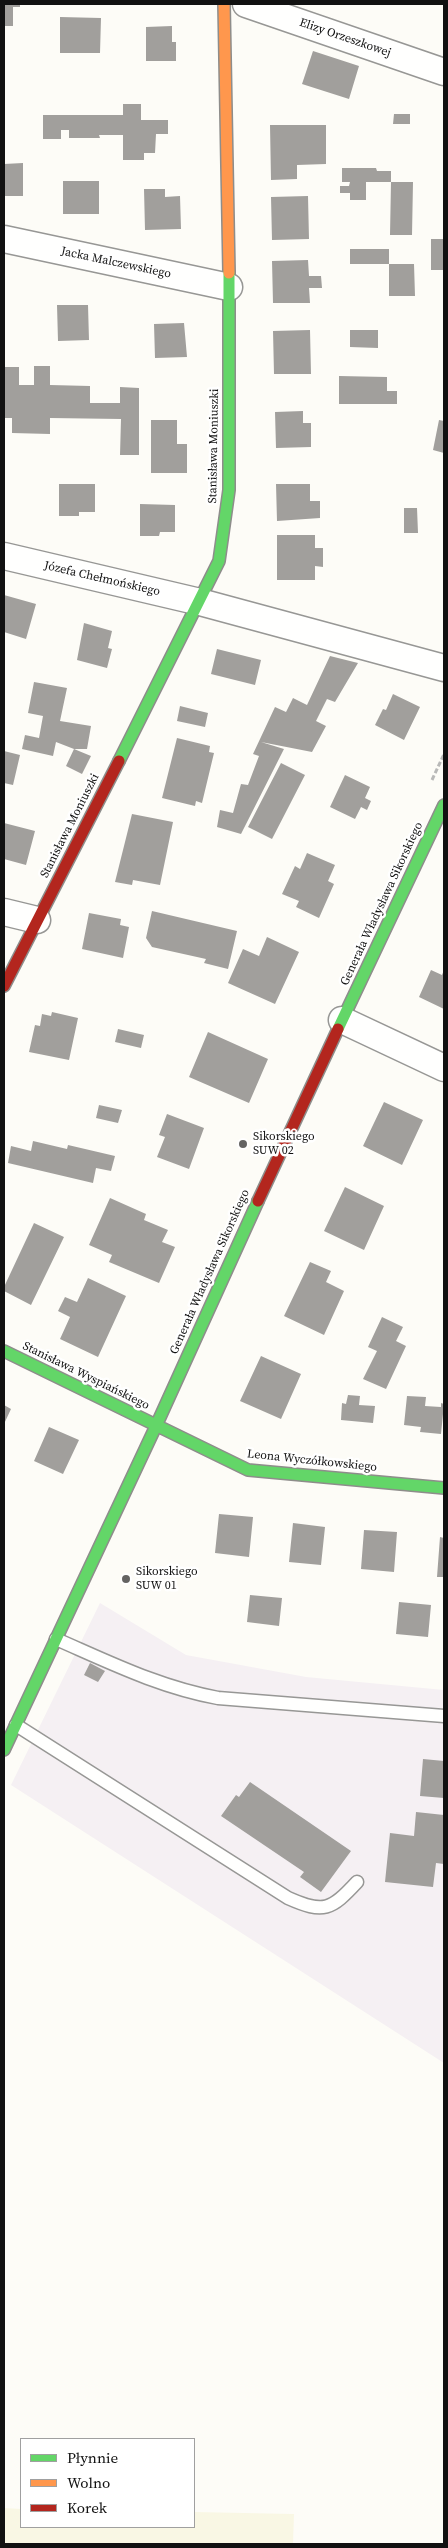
<!DOCTYPE html>
<html>
<head>
<meta charset="utf-8">
<style>
	body { margin:0 }
	#map { position:relative; width:448px; height:2548px; overflow:hidden; background:#fdfcf7; font-family:"Source Serif 4",serif }
	canvas { display:block }
	.frame { position:absolute; inset:0; border:5px solid #111; pointer-events:none }
	.legend { position:absolute; left:20px; top:2438px; width:175px; height:90px; box-sizing:border-box; background:#fff; border:1px solid #a0a0a0; margin:0; padding:6px 9px; list-style:none; font-size:15px; color:#111 }
	.legend li { display:flex; align-items:center; gap:10px; height:25px }
	.legend b { width:25px; border:1px solid #a0a0a0 }
</style>
</head>
<body>
<div id="map">
<canvas width="448" height="2548"></canvas>
<div class="frame"></div>
<ul class="legend">
<li><b style="height:6px;background:#63d668"></b>Płynnie</li>
<li><b style="height:6px;background:#ff974d"></b>Wolno</li>
<li><b style="height:6px;background:#b3261e"></b>Korek</li>
</ul>
</div>
<script>
const context = document.querySelector('canvas').getContext('2d');
context.lineJoin = 'round';
function fill(path, color) { context.fillStyle = color; context.fill(path, 'evenodd'); }
function strokePath(path, color, width, dash) { context.strokeStyle = color; context.lineWidth = width; context.lineCap = dash ? 'butt' : 'round'; context.setLineDash(dash || []); context.stroke(path); }
function write(font, color, halo, rows, align = 'center') {
  context.font = font + ' "Source Serif 4",serif'; context.lineWidth = 5; context.setLineDash([]); context.textBaseline = 'middle'; context.strokeStyle = halo; context.fillStyle = color; for (const [text, x, y, turn = 0] of rows) {
    context.save(); context.translate(x, y); context.rotate((+turn || 0) * Math.PI / 180); context.textAlign = isNaN(turn) ? turn : align; if (halo) context.strokeText(text, 0, 0); context.fillText(text, 0, 0); context.restore();
  }
}
fill(new Path2D(`
	M 100,1603 L 186,1655 L 306,1677 L 444,1690 L 444,2063 L 11,1785 Z`), '#f5f0f3');
fill(new Path2D(`
	M 4,2508 L 21,2509 L 21,2527 L 194,2527 L 194,2512 L 294,2514 L 293,2544 L 4,2544 Z`), '#f9f7e4');
fill(new Path2D(`
	M 4,4 L 20,4 L 20,7 L 13,7 L 13,26 L 4,26 Z
	M 60,17 L 101,18 L 100,53 L 60,53 Z
	M 172,26 L 172,42 L 176,42 L 176,61 L 146,61 L 146,27 Z
	M 313,51 L 359,66 L 349,99 L 302,84 Z
	M 123,104 L 141,104 L 141,120 L 168,120 L 168,134 L 156,134 L 155,153 L 144,153 L 144,160 L 123,160 L 123,135 L 99,135 L 100,138 L 69,138 L 69,130 L 61,130 L 61,139 L 43,139 L 43,115 L 123,115 Z
	M 394,114 L 410,114 L 410,124 L 393,124 Z
	M 270,125 L 326,125 L 326,164 L 297,165 L 297,179 L 271,180 Z
	M 23,163 L 23,196 L 4,196 L 4,164 Z
	M 342,168 L 376,168 L 377,171 L 391,171 L 391,182 L 366,182 L 366,200 L 350,200 L 350,193 L 340,193 L 340,186 L 349,186 L 350,182 L 342,182 Z
	M 63,181 L 99,181 L 99,214 L 63,214 Z
	M 391,182 L 413,182 L 412,235 L 390,235 Z
	M 144,189 L 165,189 L 165,197 L 180,196 L 181,229 L 145,230 Z
	M 308,196 L 309,239 L 272,240 L 271,197 Z
	M 431,239 L 444,239 L 444,270 L 431,270 Z
	M 350,249 L 389,249 L 389,264 L 414,264 L 415,296 L 389,296 L 389,264 L 350,264 Z
	M 308,260 L 309,276 L 321,276 L 322,288 L 309,288 L 310,303 L 273,303 L 272,261 Z
	M 57,305 L 88,305 L 89,340 L 58,341 Z
	M 184,323 L 187,357 L 155,358 L 154,324 Z
	M 310,330 L 311,374 L 274,374 L 273,331 Z
	M 350,330 L 378,330 L 378,348 L 350,347 Z
	M 34,366 L 50,366 L 50,385 L 90,386 L 90,403 L 120,403 L 120,387 L 139,388 L 139,455 L 120,455 L 121,419 L 50,418 L 50,434 L 12,433 L 12,418 L 4,418 L 4,367 L 19,367 L 19,385 L 34,385 Z
	M 339,376 L 387,377 L 387,391 L 397,391 L 397,404 L 339,404 Z
	M 303,411 L 303,423 L 311,423 L 311,447 L 276,448 L 275,412 Z
	M 151,420 L 177,420 L 177,444 L 187,444 L 187,473 L 151,473 Z
	M 439,420 L 444,421 L 444,453 L 433,450 Z
	M 59,484 L 95,484 L 95,512 L 79,512 L 79,516 L 59,516 Z
	M 276,484 L 310,484 L 310,501 L 320,501 L 320,518 L 277,521 Z
	M 140,504 L 175,505 L 175,532 L 160,532 L 159,536 L 140,536 Z
	M 404,508 L 417,508 L 418,533 L 404,533 Z
	M 277,535 L 315,535 L 315,548 L 323,548 L 323,567 L 315,566 L 315,580 L 277,580 Z
	M 4,595 L 36,604 L 26,639 L 4,632 Z
	M 84,623 L 112,631 L 108,648 L 112,649 L 107,668 L 77,660 Z
	M 217,649 L 261,660 L 255,685 L 211,674 Z
	M 330,656 L 358,663 L 335,702 L 327,699 L 316,721 L 326,726 L 312,752 L 261,742 L 284,749 L 241,834 L 217,827 L 220,810 L 233,813 L 241,784 L 248,785 L 259,756 L 253,754 L 275,707 L 286,712 L 293,698 L 307,705 Z
	M 34,682 L 67,688 L 60,721 L 91,726 L 87,749 L 74,749 L 91,756 L 82,774 L 66,766 L 74,749 L 56,742 L 53,756 L 22,749 L 25,735 L 39,738 L 43,716 L 28,713 Z
	M 393,694 L 420,707 L 404,740 L 375,725 L 383,709 L 386,710 Z
	M 180,706 L 208,713 L 205,727 L 177,721 Z
	M 177,738 L 210,746 L 209,752 L 214,753 L 202,803 L 196,801 L 195,806 L 162,798 Z
	M 4,751 L 20,755 L 13,785 L 4,783 Z
	M 281,763 L 305,775 L 272,839 L 248,827 Z
	M 345,775 L 370,787 L 365,798 L 371,801 L 367,810 L 361,807 L 355,819 L 330,807 Z
	M 132,814 L 173,822 L 160,885 L 133,880 L 132,885 L 115,882 Z
	M 4,823 L 35,831 L 26,865 L 4,859 Z
	M 307,853 L 335,865 L 328,881 L 334,884 L 319,918 L 296,907 L 299,901 L 282,894 L 295,866 L 300,869 Z
	M 152,911 L 237,931 L 228,969 L 204,963 L 206,959 L 152,947 L 146,938 Z
	M 89,913 L 121,919 L 120,925 L 129,927 L 123,958 L 82,949 Z
	M 267,937 L 299,952 L 275,1004 L 228,983 L 243,949 L 259,956 Z
	M 431,970 L 442,975 L 444,970 L 444,1009 L 419,997 Z
	M 52,1012 L 78,1018 L 69,1060 L 29,1052 L 35,1025 L 40,1026 L 42,1014 L 51,1016 Z
	M 118,1029 L 144,1035 L 141,1048 L 115,1042 Z
	M 208,1032 L 268,1059 L 249,1103 L 189,1077 Z
	M 384,1102 L 423,1120 L 402,1165 L 363,1146 Z
	M 99,1105 L 122,1110 L 118,1123 L 96,1118 Z
	M 167,1114 L 204,1128 L 189,1169 L 157,1157 L 165,1137 L 159,1135 Z
	M 33,1141 L 67,1149 L 68,1145 L 115,1156 L 111,1171 L 96,1168 L 93,1183 L 8,1163 L 11,1146 L 31,1151 Z
	M 345,1187 L 384,1206 L 364,1250 L 324,1231 Z
	M 110,1198 L 146,1214 L 144,1220 L 168,1230 L 162,1242 L 175,1247 L 159,1283 L 109,1262 L 112,1255 L 89,1245 Z
	M 34,1223 L 64,1237 L 31,1305 L 4,1291 L 4,1287 Z
	M 310,1262 L 331,1271 L 326,1282 L 344,1291 L 324,1335 L 284,1316 Z
	M 88,1278 L 126,1296 L 98,1357 L 60,1339 L 70,1317 L 58,1311 L 65,1297 L 77,1302 Z
	M 382,1317 L 403,1327 L 396,1341 L 406,1346 L 386,1389 L 363,1379 L 377,1351 L 368,1347 Z
	M 261,1356 L 301,1374 L 281,1419 L 240,1401 Z
	M 348,1395 L 360,1396 L 359,1405 L 375,1406 L 373,1423 L 341,1420 L 342,1403 L 346,1404 Z
	M 407,1396 L 426,1397 L 425,1406 L 441,1407 L 441,1403 L 444,1404 L 441,1434 L 420,1432 L 421,1427 L 404,1425 Z
	M 4,1405 L 11,1409 L 4,1424 Z
	M 49,1427 L 79,1440 L 63,1474 L 34,1461 Z
	M 219,1514 L 253,1517 L 249,1557 L 215,1553 Z
	M 293,1523 L 325,1527 L 321,1565 L 289,1562 Z
	M 364,1530 L 397,1532 L 394,1572 L 361,1569 Z
	M 440,1537 L 444,1538 L 444,1577 L 437,1577 Z
	M 250,1595 L 282,1598 L 279,1626 L 247,1622 Z
	M 399,1602 L 431,1605 L 428,1637 L 396,1634 Z
	M 90,1663 L 105,1671 L 98,1682 L 84,1675 Z
	M 423,1759 L 444,1761 L 444,1798 L 420,1796 Z
	M 250,1782 L 351,1851 L 321,1892 L 300,1877 L 304,1872 L 221,1816 L 236,1795 L 239,1797 Z
	M 416,1812 L 444,1815 L 444,1864 L 436,1863 L 433,1887 L 385,1882 L 390,1833 L 414,1836 Z`), '#a19f9c');
const lane = new Path2D(`
	M 56,1639 C 111,1663 159,1687 218,1698 L 444,1716
	M 16,1725 L 288,1898 C 324,1914 331,1910 357,1882`);
const street = new Path2D(`
	M 246,4 L 444,72
	M 4,239 L 229,287
	M 4,556 L 200,602 L 444,668
	M 4,912 L 37,920
	M 342,1020 L 444,1068`);
const fast = new Path2D(`
	M 119,761 L 219,561 L 229,490 L 229,273
	M 338,1029 L 444,805
	M 4,1351 L 248,1470 L 444,1488
	M 4,1750 L 156,1426 L 258,1201`);
const slow = new Path2D(`
	M 224,4 L 229,273`);
const jam = new Path2D(`
	M 4,986 L 119,761
	M 258,1201 L 338,1029`);
strokePath(lane, '#979795', 15);
strokePath(street, '#979795', 29);
strokePath(fast, '#8e8d8b', 14);
strokePath(slow, '#8e8d8b', 14);
strokePath(jam, '#8e8d8b', 14);
strokePath(new Path2D(`
	M 432,780 L 444,754`), '#b9b9b8', 3, [5, 2.5]);
strokePath(lane, '#fffffe', 12);
strokePath(street, '#fffffe', 26);
strokePath(fast, '#63d668', 11);
strokePath(slow, '#ff974d', 11);
strokePath(jam, '#b3261e', 11);
for (const [x, y, r, color] of [
	[243,1144,5,"#646362"],
	[126,1579,5,"#646362"]
]) { const dot = new Path2D(); dot.arc(x, y, r, 0, 2 * Math.PI); context.fillStyle = color; context.fill(dot); strokePath(dot, '#fff', 2); }
write('12px', '#111', '#fff', [
	["Elizy Orzeszkowej",345,38,19],
	["Jacka Malczewskiego",116,263,12],
	["Stanisława Moniuszki",214,446,-89],
	["Józefa Chełmońskiego",102,579,13],
	["Stanisława Moniuszki",70,826,-63],
	["Generała Władysława Sikorskiego",382,904,-65],
	["Generała Władysława Sikorskiego",210,1272,-66],
	["Stanisława Wyspiańskiego",86,1376,26],
	["Leona Wyczółkowskiego",312,1461,6]
]);
write('12px', '#111', '#fff', [
	["Sikorskiego",253,1137],
	["SUW 02",253,1151],
	["Sikorskiego",136,1572],
	["SUW 01",136,1586]
], 'left');
</script>
</body>
</html>
